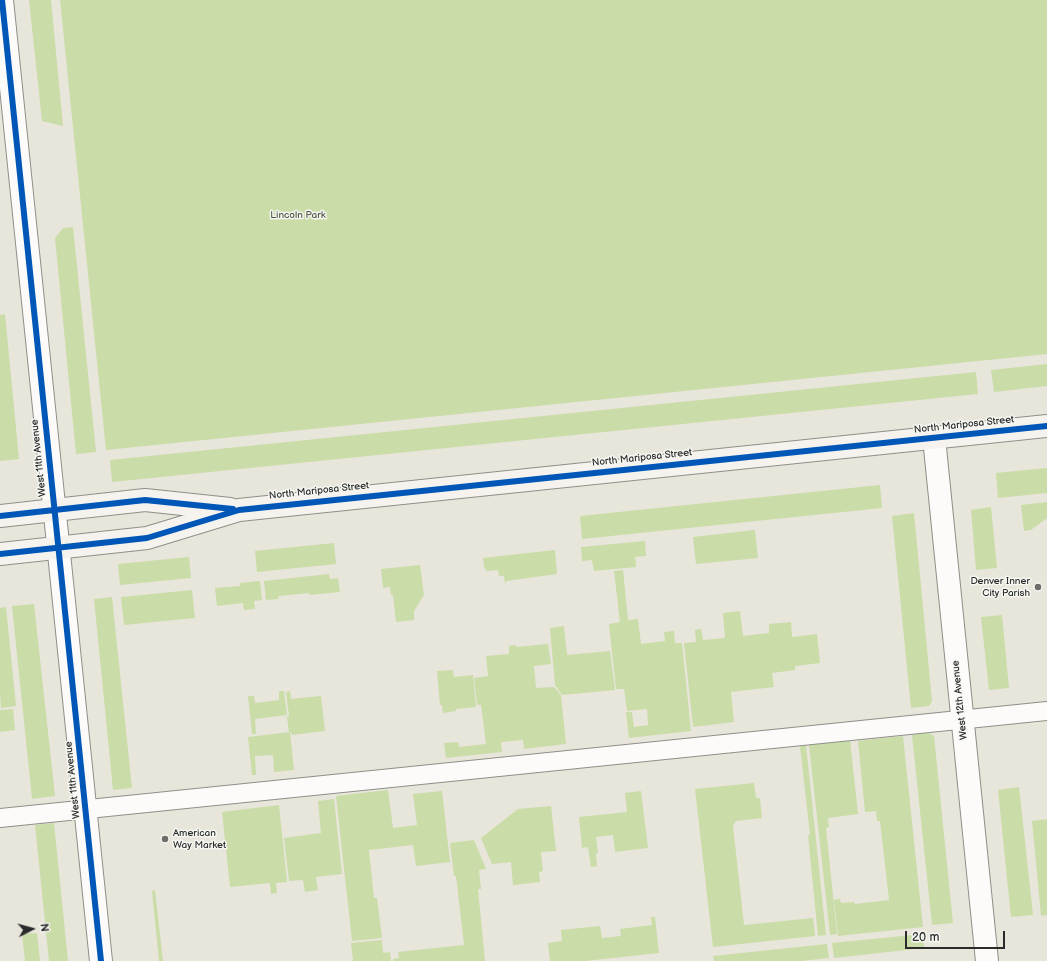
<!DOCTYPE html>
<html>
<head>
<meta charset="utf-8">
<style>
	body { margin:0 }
	#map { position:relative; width:1047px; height:961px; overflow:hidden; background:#e8e6da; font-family:"Balsamiq Sans",sans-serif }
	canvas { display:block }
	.north { position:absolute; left:12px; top:909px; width:40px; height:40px; -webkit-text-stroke:3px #f6f6f2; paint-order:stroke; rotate:84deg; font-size:11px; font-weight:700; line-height:16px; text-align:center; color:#2b2b2b }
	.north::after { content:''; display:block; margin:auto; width:14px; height:18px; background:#2b2b2b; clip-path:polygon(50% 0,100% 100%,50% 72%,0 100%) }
	.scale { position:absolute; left:905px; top:931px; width:100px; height:18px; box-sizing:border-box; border:2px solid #2b2b2b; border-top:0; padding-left:5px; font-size:12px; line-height:14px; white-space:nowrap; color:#2b2b2b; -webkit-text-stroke:3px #f6f6f2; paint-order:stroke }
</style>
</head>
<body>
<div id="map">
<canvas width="1047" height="961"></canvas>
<div class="north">N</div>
<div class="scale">20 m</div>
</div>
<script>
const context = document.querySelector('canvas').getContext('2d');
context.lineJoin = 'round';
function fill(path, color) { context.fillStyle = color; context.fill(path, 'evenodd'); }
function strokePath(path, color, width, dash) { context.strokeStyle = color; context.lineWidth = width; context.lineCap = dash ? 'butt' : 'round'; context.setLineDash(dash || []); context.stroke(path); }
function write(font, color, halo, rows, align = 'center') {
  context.font = font + ' "Balsamiq Sans",sans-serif'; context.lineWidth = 3; context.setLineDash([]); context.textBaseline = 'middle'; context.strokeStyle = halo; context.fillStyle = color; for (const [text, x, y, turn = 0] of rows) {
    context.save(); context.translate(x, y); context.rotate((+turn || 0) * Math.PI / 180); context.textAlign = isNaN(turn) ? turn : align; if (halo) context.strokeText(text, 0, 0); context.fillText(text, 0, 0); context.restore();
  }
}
fill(new Path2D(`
	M 29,0 L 51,0 L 63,126 L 42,121 Z
	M 60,0 L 1047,0 L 1047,354 L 106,450 Z
	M 73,227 L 96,452 L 76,454 L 55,238 L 63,228 Z
	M 5,314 L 19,459 L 0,461 L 0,315 Z
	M 1047,364 L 1047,386 L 994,392 L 991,370 Z
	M 976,372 L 978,394 L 112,482 L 110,460 Z
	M 1047,468 L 1047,493 L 998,498 L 996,473 Z
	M 880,485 L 882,508 L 582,539 L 580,516 Z
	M 1047,502 L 1047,518 L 1031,530 L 1024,531 L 1021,505 Z
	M 991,507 L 997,568 L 976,570 L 971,510 Z
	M 914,513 L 932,701 L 929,706 L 911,708 L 892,516 Z
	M 755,530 L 758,558 L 696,564 L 693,537 Z
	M 645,541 L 646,556 L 635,557 L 636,567 L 594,571 L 592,560 L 582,561 L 581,547 Z
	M 334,543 L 336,564 L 257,572 L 255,551 Z
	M 555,550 L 557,574 L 506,581 L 506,583 L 505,583 L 504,576 L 499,576 L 498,570 L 487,571 L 484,567 L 483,558 Z
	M 189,557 L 191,578 L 120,585 L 118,564 Z
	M 420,565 L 424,595 L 414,611 L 414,620 L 396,622 L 393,595 L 391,595 L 390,587 L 383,588 L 381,569 Z
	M 623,570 L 628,620 L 638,619 L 641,644 L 665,641 L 664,632 L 674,631 L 675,643 L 682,643 L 691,731 L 629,738 L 626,712 L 632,712 L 634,727 L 648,725 L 647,709 L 627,711 L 624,689 L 616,689 L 609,624 L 620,622 L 614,571 Z
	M 329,574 L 330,579 L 338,578 L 340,592 L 310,595 L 309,593 L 279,596 L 278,599 L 266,600 L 264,581 Z
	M 260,581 L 262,600 L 254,601 L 255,609 L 244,610 L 243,603 L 217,606 L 215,588 L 240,586 L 240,583 Z
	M 192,590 L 195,618 L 124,625 L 121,597 Z
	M 112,597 L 132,788 L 113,790 L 94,599 Z
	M 34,604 L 55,796 L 32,799 L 12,606 Z
	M 6,607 L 16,706 L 1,708 L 0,694 L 0,608 Z
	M 740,611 L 743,636 L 769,633 L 769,624 L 791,622 L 792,637 L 817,634 L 820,663 L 795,666 L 795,670 L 772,673 L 774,687 L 731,692 L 734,722 L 693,727 L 684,643 L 696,642 L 695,630 L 701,629 L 703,640 L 725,638 L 723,613 Z
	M 1002,615 L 1009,688 L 989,690 L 981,617 Z
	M 564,626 L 567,655 L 610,651 L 615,690 L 562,695 L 555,685 L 550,628 Z
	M 548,644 L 551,664 L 534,666 L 536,688 L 554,687 L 561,695 L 566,744 L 524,749 L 523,740 L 501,742 L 502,752 L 446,758 L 444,743 L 458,742 L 459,747 L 486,744 L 481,705 L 477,705 L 474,678 L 488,676 L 486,656 L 509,654 L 509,646 L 515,645 L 516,647 Z
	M 453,670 L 454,677 L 473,675 L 476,707 L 456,709 L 456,711 L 443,713 L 442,705 L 440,705 L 437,671 Z
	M 279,691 L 284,691 L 287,715 L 255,719 L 256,734 L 252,734 L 248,696 L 254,696 L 255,703 L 279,700 Z
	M 290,691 L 291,699 L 321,696 L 325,731 L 292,735 L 291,732 L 289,732 L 287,717 L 289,716 L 286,692 Z
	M 13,709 L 15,730 L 0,732 L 0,710 Z
	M 290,732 L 294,770 L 274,772 L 273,755 L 255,756 L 256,775 L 252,775 L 248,737 Z
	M 928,733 L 934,736 L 953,923 L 932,925 L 912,735 Z
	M 903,736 L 923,927 L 838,936 L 834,900 L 840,899 L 841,903 L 854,902 L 855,904 L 889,900 L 880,821 L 877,821 L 876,811 L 865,812 L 858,741 Z
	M 850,740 L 858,814 L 828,818 L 829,827 L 826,828 L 837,934 L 830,935 L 809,745 Z
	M 806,745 L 826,935 L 818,936 L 808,835 L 810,835 L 800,746 Z
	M 754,783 L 756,798 L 760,798 L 762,818 L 736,821 L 733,826 L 744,925 L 813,918 L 815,936 L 713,947 L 695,789 Z
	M 1019,787 L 1033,915 L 1011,917 L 998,790 Z
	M 388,790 L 393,828 L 417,825 L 413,794 L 442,791 L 450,862 L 416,866 L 413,845 L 369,850 L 374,898 L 377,898 L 382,938 L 352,941 L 336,796 Z
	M 641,791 L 648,848 L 615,852 L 613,835 L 596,837 L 598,853 L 596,853 L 597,866 L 591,867 L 588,847 L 582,848 L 579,817 L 627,812 L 625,793 Z
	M 334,799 L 342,874 L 316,877 L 318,890 L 305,892 L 303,880 L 289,881 L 284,838 L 321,833 L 318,801 Z
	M 279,805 L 287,882 L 276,883 L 277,893 L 271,894 L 270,883 L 230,887 L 222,812 Z
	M 551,806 L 556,851 L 541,852 L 543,871 L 539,872 L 540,882 L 513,885 L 511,862 L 492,864 L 481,838 L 518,809 Z
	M 1047,819 L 1047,915 L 1041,916 L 1032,821 Z
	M 54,823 L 68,961 L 49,961 L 35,825 Z
	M 474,840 L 486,869 L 479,870 L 481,889 L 478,889 L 485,961 L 393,961 L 393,959 L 399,958 L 398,952 L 464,945 L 456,876 L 454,876 L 450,843 Z
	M 155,890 L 163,961 L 159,961 L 152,891 Z
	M 651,917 L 655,917 L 659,953 L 585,961 L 550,961 L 548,943 L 562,941 L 561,930 L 600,926 L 602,938 L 621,936 L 620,929 L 652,925 Z
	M 37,933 L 40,961 L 25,961 L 22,934 Z
	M 923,934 L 924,948 L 834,958 L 832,943 Z
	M 382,940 L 383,953 L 390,952 L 391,961 L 351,961 L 353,960 L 351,943 Z
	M 827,944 L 829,958 L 801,961 L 714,961 L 713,956 Z`), '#cadca7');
const lane = new Path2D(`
	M 0,818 L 1047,711`);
const street = new Path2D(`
	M 2,0 L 101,961
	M 934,438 L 987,961`);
const secondary = new Path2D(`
	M 0,516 L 145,500 L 230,509
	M 0,554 L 147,538 L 239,510 L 1047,426`);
strokePath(lane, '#8f8f88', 20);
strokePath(street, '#8f8f88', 24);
strokePath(secondary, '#8f8f88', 24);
strokePath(lane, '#fcfbf9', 18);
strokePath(street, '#fcfbf9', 22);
strokePath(secondary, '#f6f3ee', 22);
strokePath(new Path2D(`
	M 2,0 L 101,961
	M 0,516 L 145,500 L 233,509
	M 0,554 L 147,538 L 239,510 L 1047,426`), '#0057b8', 6);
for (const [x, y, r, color] of [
	[1038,587,4,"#6d6c68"],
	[165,839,4,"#6d6c68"]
]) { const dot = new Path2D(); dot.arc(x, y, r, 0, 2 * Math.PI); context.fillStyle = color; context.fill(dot); strokePath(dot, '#f6f6f2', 1.5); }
write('10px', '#4d5540', '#f6f6f2', [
	["Lincoln Park",298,215]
]);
write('10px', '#2b2b2b', '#f6f6f2', [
	["North Mariposa Street",964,425,-6],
	["West 11th Avenue",39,458,-96],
	["North Mariposa Street",642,458,-6],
	["North Mariposa Street",319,491,-6],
	["West 12th Avenue",960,700,-96],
	["West 11th Avenue",73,780,-96]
]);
write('10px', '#2b2b2b', '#f6f6f2', [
	["Denver Inner",1030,581],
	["City Parish",1030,593],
	["American",173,833,"left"],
	["Way Market",173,845,"left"]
], 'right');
</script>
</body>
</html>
